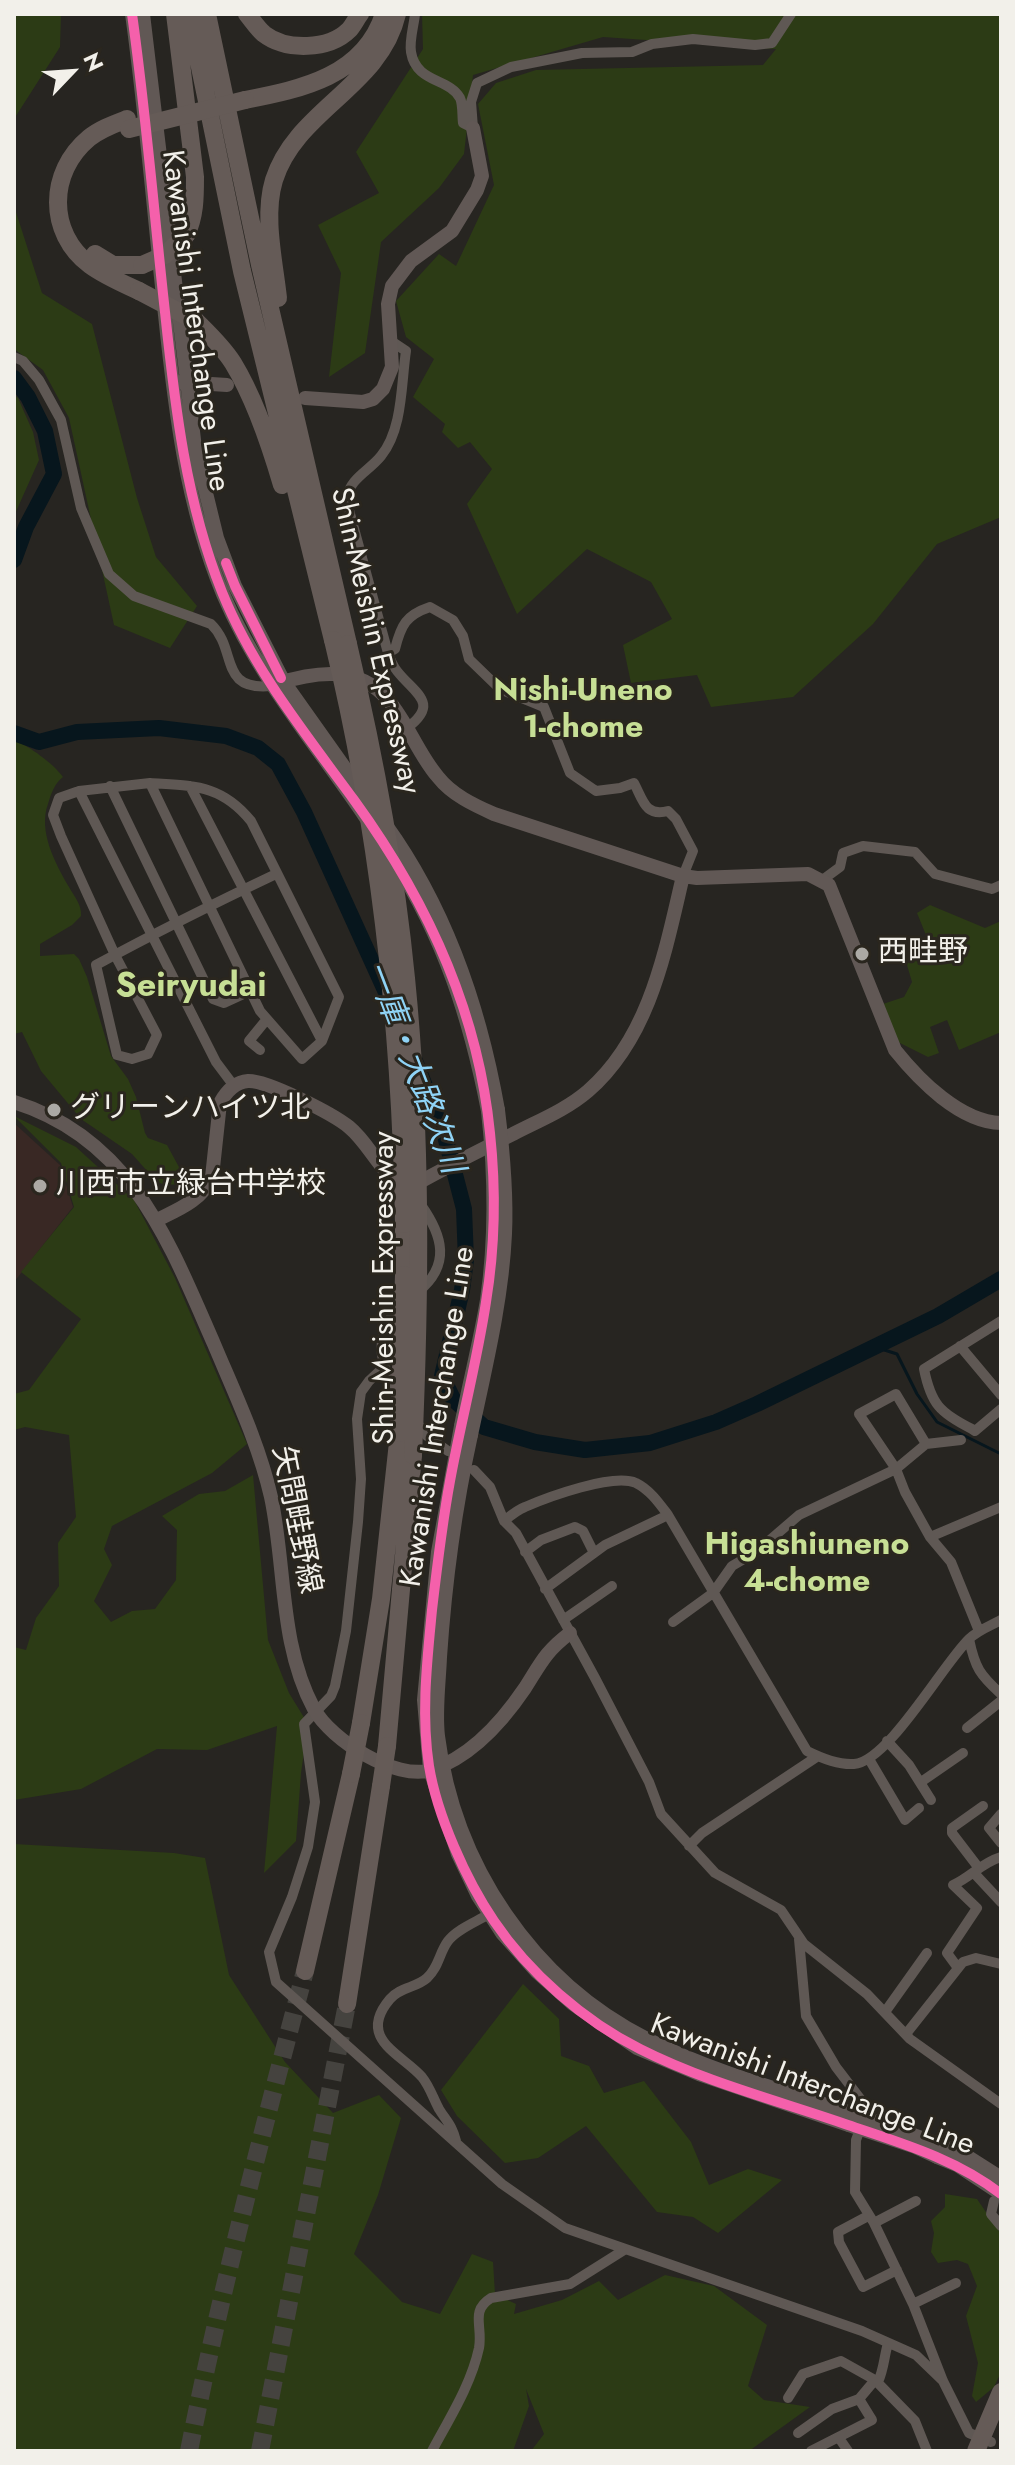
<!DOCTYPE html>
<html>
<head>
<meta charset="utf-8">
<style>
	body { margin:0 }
	#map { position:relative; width:1015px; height:2465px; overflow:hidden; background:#272521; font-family:Jost,sans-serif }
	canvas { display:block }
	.frame { position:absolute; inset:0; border:16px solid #f2f0ea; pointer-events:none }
	.north { position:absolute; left:32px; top:32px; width:80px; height:80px; -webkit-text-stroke:6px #2a261e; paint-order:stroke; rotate:65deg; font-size:22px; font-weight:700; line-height:32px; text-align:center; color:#f2f0ea }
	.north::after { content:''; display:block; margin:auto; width:28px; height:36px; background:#f2f0ea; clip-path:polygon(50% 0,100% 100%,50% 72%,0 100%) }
</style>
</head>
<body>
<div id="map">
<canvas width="1015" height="2465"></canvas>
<div class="frame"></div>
<div class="north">N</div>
</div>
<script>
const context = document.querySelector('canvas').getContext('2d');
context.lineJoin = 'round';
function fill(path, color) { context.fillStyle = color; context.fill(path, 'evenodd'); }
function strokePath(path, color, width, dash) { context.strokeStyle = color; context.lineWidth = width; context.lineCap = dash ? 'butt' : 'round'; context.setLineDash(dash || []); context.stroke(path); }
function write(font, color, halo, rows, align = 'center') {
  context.font = font + ' Jost,"Noto Sans JP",sans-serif'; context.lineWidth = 6; context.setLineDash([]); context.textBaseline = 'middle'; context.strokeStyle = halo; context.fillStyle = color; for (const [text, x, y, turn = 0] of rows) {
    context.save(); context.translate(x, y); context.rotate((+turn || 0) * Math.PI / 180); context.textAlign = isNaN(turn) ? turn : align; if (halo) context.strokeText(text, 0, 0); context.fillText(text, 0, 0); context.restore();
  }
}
fill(new Path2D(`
	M 14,1123 L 60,1165 L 73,1207 L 14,1282 Z`), '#392824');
fill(new Path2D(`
	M 14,14 L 61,14 L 60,47 L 14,119 Z
	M 422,14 L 1001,14 L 1001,517 L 937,544 L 873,624 L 793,697 L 711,707 L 697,675 L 631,683 L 623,645 L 672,619 L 651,582 L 587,549 L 517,614 L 467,504 L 492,469 L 470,442 L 458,448 L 442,432 L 445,424 L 413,397 L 434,359 L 406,337 L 396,301 L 439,254 L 456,266 L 494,185 L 478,104 L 496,83 L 536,70 L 763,65 L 776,49 L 603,37 L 473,75 L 464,154 L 439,188 L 381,242 L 365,353 L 329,377 L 341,273 L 318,225 L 379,193 L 356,152 L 423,49 Z
	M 14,206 L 42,293 L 92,324 L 137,498 L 156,557 L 197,606 L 170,648 L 114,625 L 69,418 L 43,370 L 14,349 Z
	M 14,395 L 18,398 L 33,432 L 39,460 L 14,516 Z
	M 14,740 C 29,746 54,764 63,777 C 54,784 51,794 48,804 C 38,831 55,863 69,887 C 74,896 82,905 81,916 L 72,925 L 40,944 L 40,956 L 74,954 L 79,959 L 87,977 L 111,1056 L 128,1079 L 136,1097 L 145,1133 L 148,1138 L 167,1145 L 186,1180 L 182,1185 L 162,1184 L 156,1181 L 132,1154 L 81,1119 L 41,1071 L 22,1032 L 14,1034 Z
	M 930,905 L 985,928 L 1001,921 L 1001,1032 L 959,1050 L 947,1020 L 930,1027 L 939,1053 L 928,1057 L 898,1042 L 883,1004 L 904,997 L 912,982 L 904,955 L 928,940 L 917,913 Z
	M 14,1116 L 76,1147 L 134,1200 L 175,1278 L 247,1444 L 212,1473 L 112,1526 L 104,1549 L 112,1565 L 94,1601 L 111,1622 L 132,1611 L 155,1609 L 176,1580 L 177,1530 L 162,1516 L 199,1494 L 225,1491 L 253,1475 L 268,1640 L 289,1693 L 308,1724 L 301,1773 L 296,1841 L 264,1873 L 277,1726 L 207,1750 L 157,1749 L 81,1789 L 14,1800 L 14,1647 L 26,1650 L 36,1618 L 59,1586 L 58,1543 L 76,1517 L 69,1435 L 25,1427 L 14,1430 L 14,1394 L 29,1390 L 81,1319 L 21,1272 L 74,1207 L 61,1163 Z
	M 14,1844 L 174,1853 L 205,1858 L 229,1975 L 285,2062 L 333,2113 L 379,2095 L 401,2118 L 378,2195 L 354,2254 L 402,2302 L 440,2314 L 472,2254 L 493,2262 L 495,2294 L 516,2304 L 514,2314 L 562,2300 L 599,2281 L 618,2300 L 665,2275 L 714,2286 L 767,2325 L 748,2386 L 764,2400 L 810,2407 L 749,2451 L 531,2451 L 544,2434 L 526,2389 L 529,2406 L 513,2451 L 14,2451 Z
	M 523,1984 L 559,2019 L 561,2056 L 589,2066 L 604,2093 L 644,2081 L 691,2142 L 709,2185 L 748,2169 L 782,2180 L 718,2233 L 693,2217 L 657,2212 L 586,2126 L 538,2158 L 505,2163 L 457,2116 L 441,2090 Z
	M 945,2194 L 977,2199 L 1001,2234 L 1001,2372 L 994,2387 L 976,2402 L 972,2396 L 978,2363 L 966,2316 L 977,2286 L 968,2264 L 957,2260 L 938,2263 L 931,2252 L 934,2233 L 931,2221 L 945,2207 Z`), '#2c3b15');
strokePath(new Path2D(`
	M 875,1347 L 897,1354 L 917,1394 L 937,1422 L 1001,1454`), '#07161d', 3);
strokePath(new Path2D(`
	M 14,378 L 28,397 L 45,431 L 54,474 L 26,527 L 14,560
	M 14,733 L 39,742 L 77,732 L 159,728 L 226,736 L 258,748 L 278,764 L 304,812 L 389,999
	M 415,1061 L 445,1136 L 464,1209 L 466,1260 L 462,1290 L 442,1376 L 453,1399 L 484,1427 L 535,1442 L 585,1450 L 650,1443 L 716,1422 L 757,1404 L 938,1316 L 1001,1279`), '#07161d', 16);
strokePath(new Path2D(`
	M 189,2451 C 221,2289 263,2130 305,1971
	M 260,2451 L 347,2004`), '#45433f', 18, [18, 9]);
strokePath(new Path2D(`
	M 415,14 C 414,25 409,41 411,52 C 416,83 449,78 460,98 C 463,104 462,116 463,123 L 473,128
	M 473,128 L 471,102 L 477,83 L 511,67 L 582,53 L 632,52 L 652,44 L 693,39 L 755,45 L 772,43 L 791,14
	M 391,341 L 406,351 C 401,384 403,429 381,456 C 368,472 351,477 346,499 L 388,653 C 390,659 393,666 397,671 C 414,693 441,703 407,728
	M 14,357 L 23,361 L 39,380 L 61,420 L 81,508 L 109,574 L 134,596 L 211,624 C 238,650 218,691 271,686
	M 388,653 L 395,649 C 401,625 406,615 430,607 L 453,620 L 463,636 L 469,659 L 500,689 L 544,707 L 570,773 L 596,791 L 620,788 L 634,783 C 643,800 645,817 668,811 L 676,819 L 693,851 L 683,876
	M 150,783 C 193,786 221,784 251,821 L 339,997 L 322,1041 L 302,1059 L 260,1011 Z
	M 150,783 L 79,791 L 216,1062 L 234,1086
	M 110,786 L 213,999 L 224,1003 L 250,991
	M 190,786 L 322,1041
	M 79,791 L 59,798 L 53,815 L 61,836 L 115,955 L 157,1035 L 148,1054 L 132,1059 L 117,1055 L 96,965 C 155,933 215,903 276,874
	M 821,881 L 840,867 L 843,853 L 863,846 L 915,852 L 935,874 L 992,889 L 1001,885
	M 260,1050 L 249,1041 L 267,1019
	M 418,1292 C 451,1265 443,1236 421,1205
	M 1001,1321 L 924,1369 C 931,1404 940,1413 972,1429 L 975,1431 L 1001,1409
	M 960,1346 L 1001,1395
	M 383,1368 L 369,1381 L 361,1392 L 357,1419 L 361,1479 L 358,1522 L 346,1631 L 335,1686 L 331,1696 L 304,1724 L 315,1802 L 308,1847 L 292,1897 L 269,1952 L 276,1982 L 502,2184 L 565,2228 L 862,2331 L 916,2355 L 943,2381
	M 398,1393 C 384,1369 375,1352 387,1325 C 391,1316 394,1310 402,1304
	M 415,1420 L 427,1436 L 448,1451
	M 926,1444 L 896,1394 L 859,1414 L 896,1469 L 905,1492 L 930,1537 L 951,1562 L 979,1631
	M 474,1470 L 490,1487 L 504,1521
	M 930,1537 L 1001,1507
	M 525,1552 L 541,1540 L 575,1527 L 583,1531 L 594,1553
	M 545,1589 L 605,1545 L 668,1515
	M 563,1620 L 612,1586
	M 1001,1620 C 990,1626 978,1630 969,1639 C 943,1664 888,1762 854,1764 C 839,1765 819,1757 807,1751 L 668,1515 C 659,1503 650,1490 636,1483 C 613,1473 548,1497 525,1507 C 517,1510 510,1516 504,1521 L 516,1533 L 595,1678 L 649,1782 L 661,1814 L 715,1873 L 781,1910 L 804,1944 L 867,1994 L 910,2039 L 1001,2104
	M 673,1622 L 713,1593 L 732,1566 L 756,1552 L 799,1515 L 896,1469 L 926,1444 L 961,1440
	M 969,1639 C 975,1668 980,1675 1001,1694
	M 967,1728 L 1001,1701
	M 887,1741 L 909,1765 L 931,1800
	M 869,1759 L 905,1820 L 919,1808
	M 921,1782 L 963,1753
	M 1001,1814 L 989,1828 L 1001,1843
	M 689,1846 L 702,1833 L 818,1756
	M 978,1867 L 952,1833 L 952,1828 L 983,1806
	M 974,1873 L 1001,1902
	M 799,1939 L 806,2016 L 836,2067 L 865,2105 L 867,2111 L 856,2140 L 855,2192 L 874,2223 L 913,2304 L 943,2381 L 969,2433 L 991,2442
	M 958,1968 L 947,1953 L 977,1908 L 953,1885 C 971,1877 981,1863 1001,1857
	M 885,2012 L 927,1953
	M 906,2034 L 963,1962 L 976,1958 L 1001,1964
	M 456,2141 C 452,2125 447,2122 439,2109 C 433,2098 430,2087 422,2077 C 402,2054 356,2039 390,1999 C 400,1987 416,1988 427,1978 C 439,1967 439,1953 448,1941 C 457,1929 476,1922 489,1914
	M 994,2201 L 991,2214 L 1001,2226
	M 868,2216 L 838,2232 L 839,2242 L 863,2287 L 897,2270
	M 874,2223 L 916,2201
	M 913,2304 L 956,2283
	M 878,2382 C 884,2369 884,2357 888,2343
	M 788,2398 L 803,2374 L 841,2361 L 875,2380
	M 798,2433 L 832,2409 L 859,2399
	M 839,2438 L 848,2451
	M 432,2451 C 449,2419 471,2385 479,2348 C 483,2326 470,2311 491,2298 L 570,2284 L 624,2250
	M 811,2451 L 872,2420 L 859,2399 L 875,2380 L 915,2421 L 927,2451`), '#5f5854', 10);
strokePath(new Path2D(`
	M 132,14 C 146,114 154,215 165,315 C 175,410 186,505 223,594 C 258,677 316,744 366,818
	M 143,14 L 195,448 L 217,538 L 235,586 L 284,682 L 362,792
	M 180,382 L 227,385
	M 305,398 L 363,402 L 373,399 L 383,389 L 392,367 L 388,304 L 392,286 L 411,261 L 452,231 L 477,190 L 482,176 L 473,128
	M 275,684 C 314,672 358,664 388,700 C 408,723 418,754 438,777 C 452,795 474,805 494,814 L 683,876 L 697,878 L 808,874 L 829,885 L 895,1050 C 919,1080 960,1122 1001,1123
	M 386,825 C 447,910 480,1008 498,1110
	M 393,858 C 444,938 470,1018 488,1111
	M 14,1102 C 132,1139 169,1242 214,1344 C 235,1394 259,1444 271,1497 C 286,1567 279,1644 314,1709 C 331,1740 396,1781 431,1770 C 471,1757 502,1722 525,1688 C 541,1663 545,1652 570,1633
	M 157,1220 C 179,1209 201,1201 212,1177 L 220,1103 C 226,1092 235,1082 248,1081 C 267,1080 333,1114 349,1127 C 372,1146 381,1177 409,1188 C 443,1169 478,1151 513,1134 C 538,1121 566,1110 588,1091 C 650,1037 665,952 683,876
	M 461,1426 L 438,1552 L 424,1700 L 430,1770 L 458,1854 L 478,1896 L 502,1933 L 537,1972 L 573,2004 L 637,2048 L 699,2074 L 849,2125
	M 471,1435 C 455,1508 445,1583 440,1657 C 439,1683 435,1711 438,1736 C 454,1864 532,1981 647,2039 C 712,2072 784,2091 853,2113
	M 941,2145 L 968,2157 L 1001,2178
	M 937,2157 L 957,2165 L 1001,2194`), '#615855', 14);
strokePath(new Path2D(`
	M 175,14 L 195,177 C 195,198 195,216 186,235
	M 189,14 L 242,271 L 333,640
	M 207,14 L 260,265 L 348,644
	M 247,14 C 252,20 258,29 264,34 C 286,51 329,50 349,30 C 353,26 356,19 360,14
	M 245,100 C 302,89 364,76 384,14
	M 127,119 C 114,124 100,129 89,138 C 48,172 47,233 90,265 C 105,276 122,283 139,291
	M 95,254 L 113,265 L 142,265
	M 278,298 C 274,261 263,216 274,180 C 296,110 380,87 397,14
	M 196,321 C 209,334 223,347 233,363 C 255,399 270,444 282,485
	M 404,1275 L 404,1224
	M 361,1723 L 381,1599 L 399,1433
	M 387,1746 L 413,1455
	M 305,1971 L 351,1774
	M 347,2004 L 381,1786
	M 976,2451 L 1001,2392`), '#655b57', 18);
strokePath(new Path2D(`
	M 461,1426 C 469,1384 480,1342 487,1300 C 496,1237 495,1174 488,1111
	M 471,1435 C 485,1369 502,1301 505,1234 C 507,1192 503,1151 498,1110
	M 853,2113 L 941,2145
	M 849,2125 L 913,2146 L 937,2157`), '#615855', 14);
strokePath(new Path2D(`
	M 129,129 L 245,100
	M 142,265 L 165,255 L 186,235
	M 139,291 L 196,321
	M 333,640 C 379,831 401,1028 404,1224
	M 348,644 C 374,754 395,865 406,978 C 422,1137 420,1296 413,1455
	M 399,1433 L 404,1275
	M 351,1774 L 361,1723
	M 381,1786 L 387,1746`), '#655b57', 18);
strokePath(new Path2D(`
	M 132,14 C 146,113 154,213 165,312 C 175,407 186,502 222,592 C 253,669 305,733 354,800 C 426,899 478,1011 490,1133 C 496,1189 495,1247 486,1302 C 477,1362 461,1421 450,1481 C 442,1524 437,1567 432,1610 C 427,1662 421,1714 429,1766 C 437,1815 466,1880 494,1921 C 529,1973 584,2021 640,2049 C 705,2082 779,2101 848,2125 C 901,2143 956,2159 1001,2194
	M 226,563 L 235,586 L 281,678`), '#f560ab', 10);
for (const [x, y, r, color] of [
	[862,954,8,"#aba9a4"],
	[54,1110,8,"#aba9a4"],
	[40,1186,8,"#aba9a4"]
]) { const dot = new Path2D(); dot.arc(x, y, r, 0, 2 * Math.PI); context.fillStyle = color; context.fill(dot); strokePath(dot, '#2a261e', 3); }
write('30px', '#f2f0ea', '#2a261e', [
	["Kawanishi Interchange Line",194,321,82],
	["Shin-Meishin Expressway",374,641,77],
	["Shin-Meishin Expressway",386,1288,-90],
	["Kawanishi Interchange Line",439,1417,-81],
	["矢問畦野線",295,1520,79],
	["Kawanishi Interchange Line",812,2086,21]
]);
write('30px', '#f2f0ea', '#2a261e', [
	["西畦野",878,954],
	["グリーンハイツ北",70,1110],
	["川西市立緑台中学校",56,1186]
], 'left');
write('bold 32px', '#c7df95', '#2a261e', [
	["Nishi-Uneno",583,692],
	["1-chome",583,729],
	["Higashiuneno",807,1546],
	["4-chome",807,1583]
]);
write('italic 32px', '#8fd3f6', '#2a261e', [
	["一庫・大路次川",412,1068,69]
]);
write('bold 34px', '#c7df95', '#2a261e', [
	["Seiryudai",191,988]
]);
</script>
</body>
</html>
